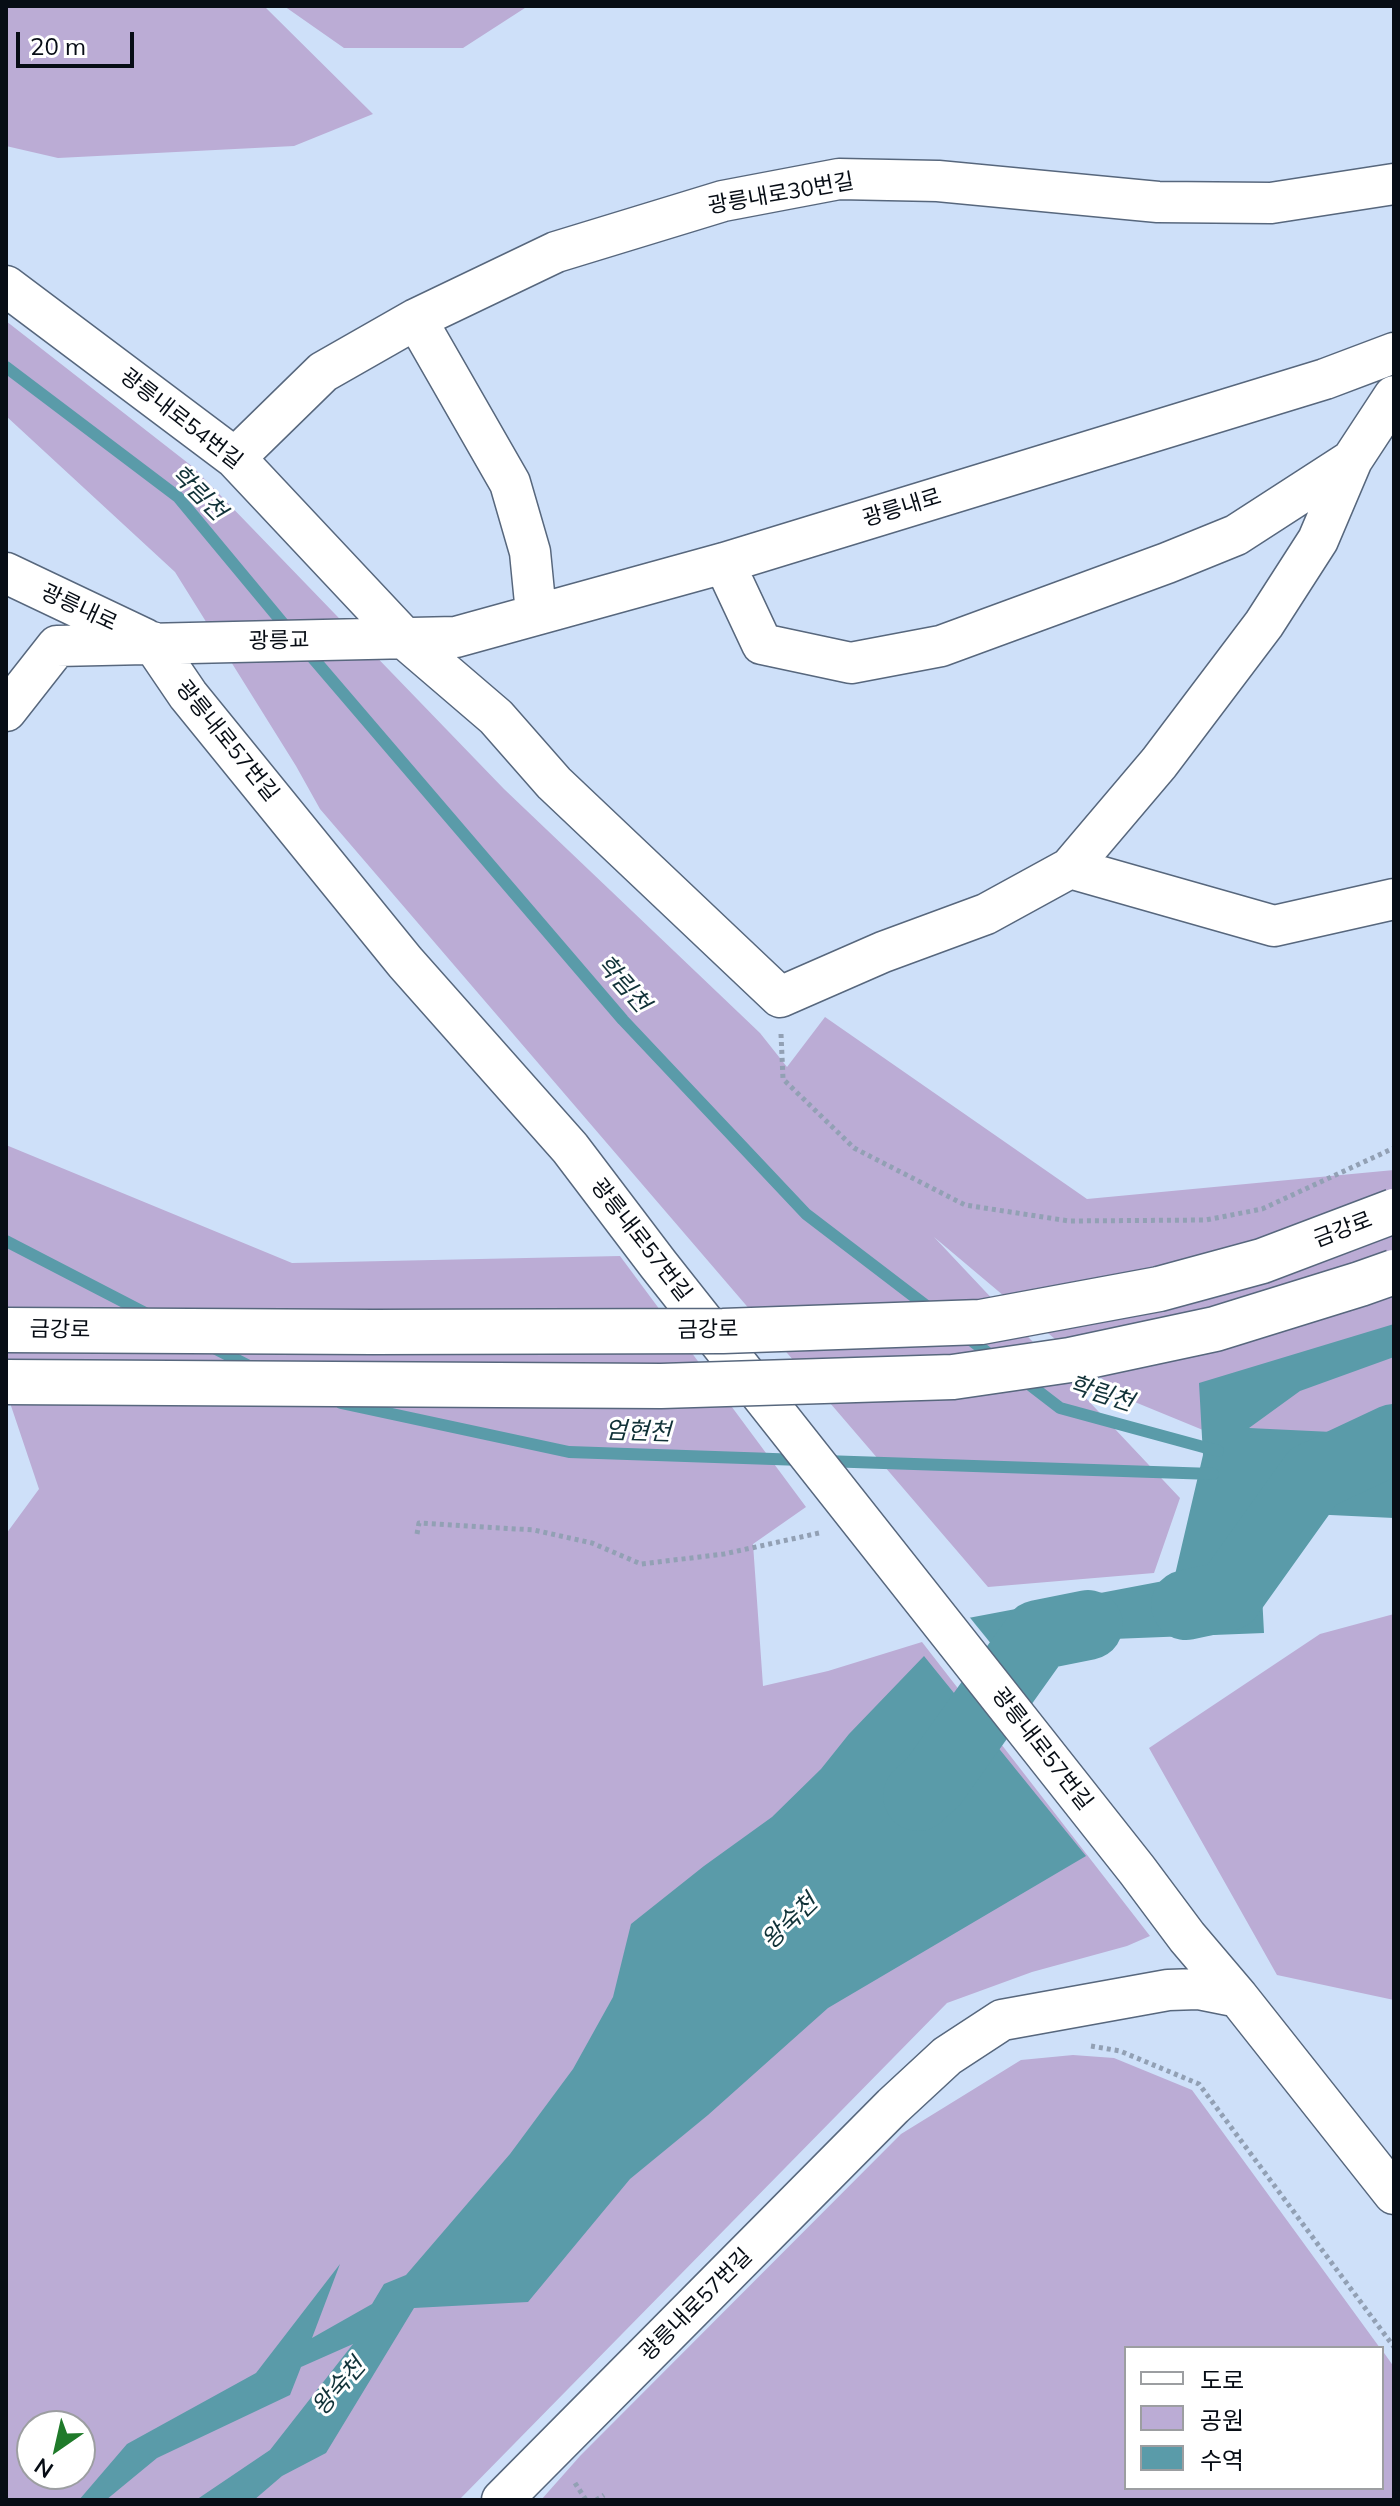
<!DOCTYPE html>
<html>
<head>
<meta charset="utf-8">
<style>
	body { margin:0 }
	#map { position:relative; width:1400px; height:2506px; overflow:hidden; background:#cee0f9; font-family:Mulish,"Noto Sans KR",sans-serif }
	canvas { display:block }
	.frame { position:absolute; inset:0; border:8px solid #070d15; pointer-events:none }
	.legend { position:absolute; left:1124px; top:2346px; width:260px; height:144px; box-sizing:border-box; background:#fff; border:2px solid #9c9ea1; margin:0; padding:10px 14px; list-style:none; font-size:24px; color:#070d15 }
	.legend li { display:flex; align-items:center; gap:16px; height:40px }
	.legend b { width:40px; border:2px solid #9c9ea1 }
	.north { position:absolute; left:16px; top:2410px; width:80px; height:80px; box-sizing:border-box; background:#fff; border:2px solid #9c9ea1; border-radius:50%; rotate:214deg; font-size:22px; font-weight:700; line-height:32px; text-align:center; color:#070d15 }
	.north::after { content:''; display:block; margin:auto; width:28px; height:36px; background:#1f7a2a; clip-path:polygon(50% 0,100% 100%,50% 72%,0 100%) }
	.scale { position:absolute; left:16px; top:32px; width:118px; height:36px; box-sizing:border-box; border:4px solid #070d15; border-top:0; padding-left:10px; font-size:24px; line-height:28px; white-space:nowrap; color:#070d15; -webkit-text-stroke:6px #fff; paint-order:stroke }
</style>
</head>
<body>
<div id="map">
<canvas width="1400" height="2506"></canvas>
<div class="frame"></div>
<ul class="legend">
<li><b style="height:10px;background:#fff"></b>도로</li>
<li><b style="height:22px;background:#bbacd5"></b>공원</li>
<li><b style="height:22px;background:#5a9ba9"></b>수역</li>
</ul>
<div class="north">N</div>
<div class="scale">20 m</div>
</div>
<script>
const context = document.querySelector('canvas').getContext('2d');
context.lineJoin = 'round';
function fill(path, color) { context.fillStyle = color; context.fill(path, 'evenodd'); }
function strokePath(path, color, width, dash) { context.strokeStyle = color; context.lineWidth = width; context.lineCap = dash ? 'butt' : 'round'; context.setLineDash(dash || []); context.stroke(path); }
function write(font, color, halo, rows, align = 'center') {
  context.font = font + ' Mulish,"Noto Sans KR",sans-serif'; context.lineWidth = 6; context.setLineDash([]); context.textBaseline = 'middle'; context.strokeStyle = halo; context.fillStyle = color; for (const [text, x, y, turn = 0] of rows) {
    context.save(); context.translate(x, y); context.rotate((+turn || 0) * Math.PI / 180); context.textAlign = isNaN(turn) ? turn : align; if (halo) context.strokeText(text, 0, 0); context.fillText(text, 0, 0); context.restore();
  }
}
fill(new Path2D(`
	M 6,6 L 264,6 L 373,114 L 294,146 L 58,158 L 6,146 Z
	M 284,6 L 528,6 L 463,48 L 344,48 Z
	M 6,321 L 193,467 L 504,789 L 760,1033 L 787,1067 L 825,1017 L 1087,1199 L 1394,1170 L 1394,1453 L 1237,1444 L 1125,1398 L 934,1237 L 1180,1498 L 1154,1573 L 988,1587 L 320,809 L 296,766 L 175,572 L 6,416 Z
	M 6,1145 L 292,1263 L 620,1256 L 806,1507 L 753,1544 L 763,1686 L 828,1671 L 922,1642 L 1150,1936 L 1127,1946 L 1032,1972 L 947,2003 L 459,2500 L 6,2500 L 6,1534 L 39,1489 L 6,1391 ZM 32,2426 L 80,2426 L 80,2474 L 32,2474 Z
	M 1394,1614 L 1394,2000 L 1277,1975 L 1149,1748 L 1320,1634 Z
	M 1073,2055 L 1114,2058 L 1192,2090 L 1380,2348 L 1126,2348 L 1126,2488 L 1382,2488 L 1382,2350 L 1394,2367 L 1394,2500 L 541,2500 L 580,2456 L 901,2134 L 1021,2060 Z`), '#bbacd5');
fill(new Path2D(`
	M 1394,1324 L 1394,1357 L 1300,1391 L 1249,1428 L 1394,1435 L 1394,1518 L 1309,1514 L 1259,1537 L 1264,1633 L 1113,1639 L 1016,1680 L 963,1619 L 1174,1579 L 1203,1455 L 1199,1383 Z
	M 924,1656 L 1086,1856 L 828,2008 L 708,2115 L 630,2179 L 528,2302 L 414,2308 L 326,2453 L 282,2476 L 254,2500 L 196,2500 L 270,2450 L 353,2344 L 301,2367 L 290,2395 L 157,2458 L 106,2500 L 79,2500 L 127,2444 L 256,2373 L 340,2264 L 312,2338 L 372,2304 L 384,2284 L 406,2275 L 510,2154 L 573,2069 L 613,1997 L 631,1924 L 704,1866 L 772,1817 L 821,1769 L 849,1734 Z`), '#5a9ba9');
fill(new Path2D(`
	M 967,1614 L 1022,1682 L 1014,1683 L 960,1616 Z`), '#cee0f9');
strokePath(new Path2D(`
	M 6,367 L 178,497 L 291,633
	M 306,650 L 623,1020 L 806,1214 L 933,1311
	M 6,1241 L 151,1316
	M 963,1334 L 997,1360
	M 210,1346 L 251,1367
	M 1021,1378 L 1060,1408 L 1218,1451
	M 341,1403 L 569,1452 L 802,1460
	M 824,1461 L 1213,1474`), '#5a9ba9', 12);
strokePath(new Path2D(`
	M 1186,1605 L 1228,1596 L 1313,1477 L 1394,1439
	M 918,1796 L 934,1781 L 1038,1635 L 1088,1625`), '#5a9ba9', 70);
const minor = new Path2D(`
	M 6,286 L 235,458 L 405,639 L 496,717 L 554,783 L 780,997 L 883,952 L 986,914 L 1070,868 L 1159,763 L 1264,624 L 1318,540 L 1352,460 L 1394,396
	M 416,319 L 510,483 L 530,552 L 536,613
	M 235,458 L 323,372 L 416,319 L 556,252 L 723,201 L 839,179 L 938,181 L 1158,202 L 1271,203 L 1394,184
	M 724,563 L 762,644 L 851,663 L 941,646 L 1167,563 L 1236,535 L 1352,460
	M 6,573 L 145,639
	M 152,642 L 188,695 L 405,962 L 570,1148 L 658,1264 L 1137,1870 L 1187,1937 L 1238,1997 L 1394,2194
	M 6,711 L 57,646 L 456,637 L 724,563 L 1325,379 L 1394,353
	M 1070,868 L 1274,926 L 1394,899
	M 502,2500 L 893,2106 L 947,2056 L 1002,2020 L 1168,1990 L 1198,1989 L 1238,1997`);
strokePath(minor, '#57677d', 43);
strokePath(new Path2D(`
	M 781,1034 L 783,1079 L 854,1148 L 965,1205 L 1069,1221 L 1206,1220 L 1262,1209 L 1394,1148
	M 417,1534 L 419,1523 L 534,1530 L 592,1543 L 641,1564 L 724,1554 L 819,1533
	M 1091,2046 L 1120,2051 L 1199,2084 L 1394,2347
	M 575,2483 L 586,2500
	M 596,2500 L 604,2495`), '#92a0b4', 5, [4, 4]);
strokePath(minor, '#fff', 40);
const majorBridge = new Path2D(`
	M 6,1330 L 373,1332 L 723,1331 L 981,1322 L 1159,1289 L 1262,1261 L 1394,1211
	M 6,1382 L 661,1386 L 953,1377 L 1070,1360 L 1215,1329 L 1360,1284 L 1394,1272`);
strokePath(majorBridge, '#57677d', 47, []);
strokePath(majorBridge, '#fff', 44);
write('22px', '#070d15', '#fff', [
	["광릉내로30번길",781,194,-10],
	["광릉내로54번길",181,419,38],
	["광릉내로",902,508,-17],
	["광릉내로",79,608,25],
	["광릉교",279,641,-1],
	["광릉내로57번길",227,741,51],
	["금강로",1343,1230,-21],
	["광릉내로57번길",641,1240,52],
	["금강로",60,1330,1],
	["금강로",708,1330,-1],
	["광릉내로57번길",1042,1749,52],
	["광릉내로57번길",696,2305,-45]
]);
write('italic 24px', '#113238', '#fff', [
	["학림천",198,493,45],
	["학림천",623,984,49],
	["학림천",1101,1394,18],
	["엄현천",638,1432,2],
	["왕숙천",790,1922,-44],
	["왕숙천",339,2387,-49]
]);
</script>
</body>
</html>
